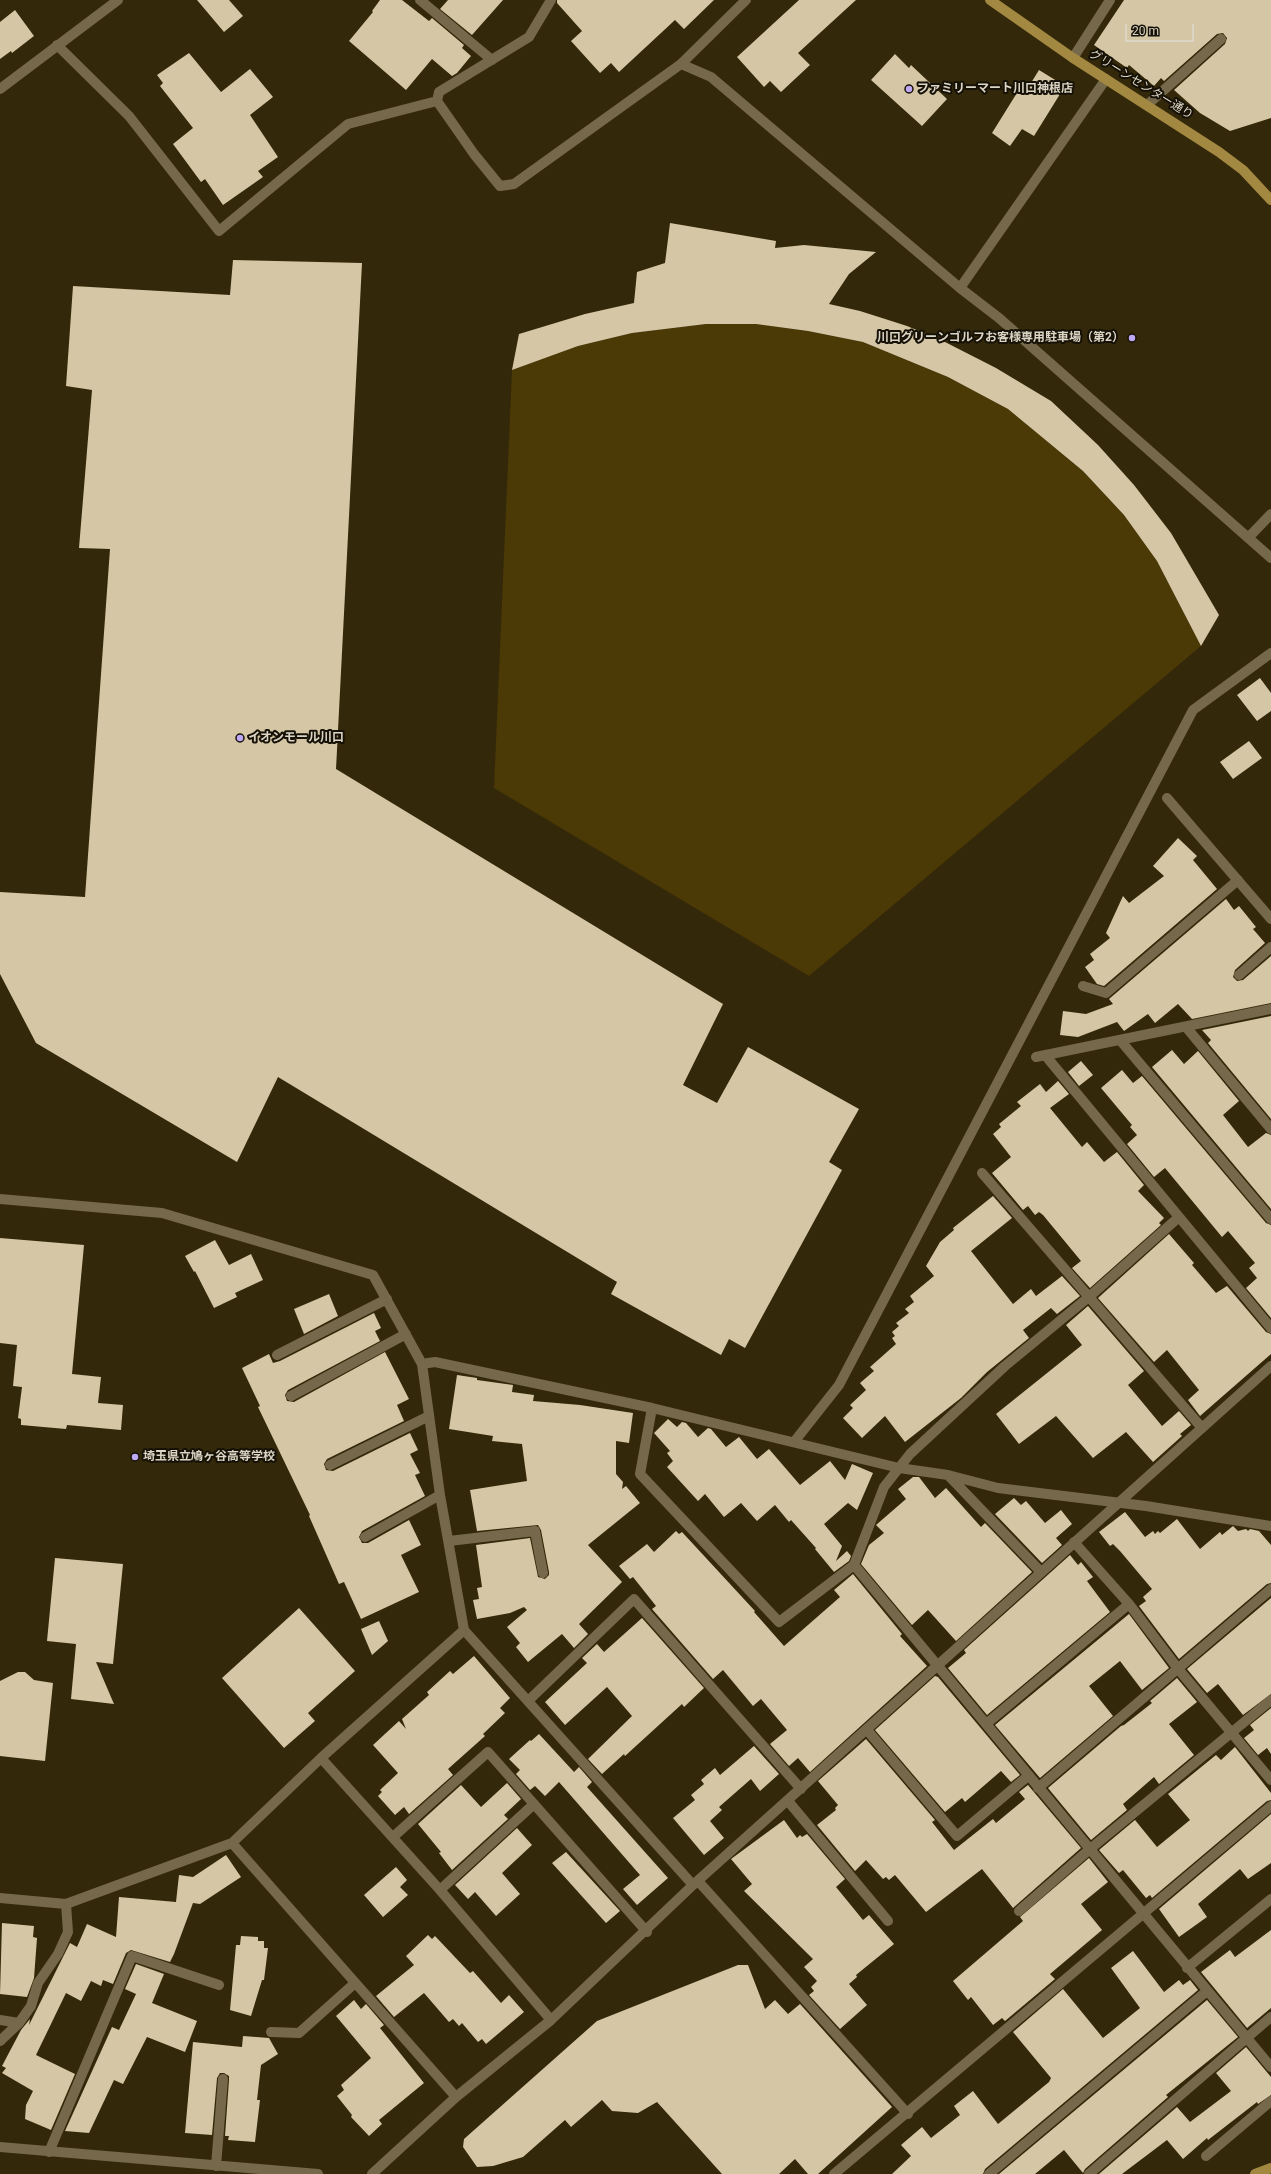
<!DOCTYPE html>
<html>
<head>
<meta charset="utf-8">
<style>
	body { margin:0 }
	#map { position:relative; width:1271px; height:2174px; overflow:hidden; background:#332809; font-family:Roboto,sans-serif }
	canvas { display:block }
	.scale { position:absolute; left:1125px; top:24px; width:69px; height:18px; box-sizing:border-box; border:2px solid #dcd5c5; border-top:0; padding-left:5px; font-size:12px; line-height:14px; white-space:nowrap; color:#dcd5c5; -webkit-text-stroke:3px #161106; paint-order:stroke }
</style>
</head>
<body>
<div id="map">
<canvas width="1271" height="2174"></canvas>
<div class="scale">20 m</div>
</div>
<script>
const context = document.querySelector('canvas').getContext('2d');
context.lineJoin = 'round';
function fill(path, color) { context.fillStyle = color; context.fill(path, 'evenodd'); }
function strokePath(path, color, width, dash) { context.strokeStyle = color; context.lineWidth = width; context.lineCap = dash ? 'butt' : 'round'; context.setLineDash(dash || []); context.stroke(path); }
function write(font, color, halo, rows, align = 'center') {
  context.font = font + ' Roboto,"Noto Sans JP",sans-serif'; context.lineWidth = 4; context.setLineDash([]); context.textBaseline = 'middle'; context.strokeStyle = halo; context.fillStyle = color; for (const [text, x, y, turn = 0] of rows) {
    context.save(); context.translate(x, y); context.rotate((+turn || 0) * Math.PI / 180); context.textAlign = isNaN(turn) ? turn : align; if (halo) context.strokeText(text, 0, 0); context.fillText(text, 0, 0); context.restore();
  }
}
fill(new Path2D(`
	M 706,324 L 756,324 L 808,331 L 863,342 L 948,377 L 1008,409 L 1083,471 L 1124,515 L 1157,561 L 1201,646 L 809,976 L 494,788 L 512,370 L 578,346 L 632,333 Z`), '#4b3906');
fill(new Path2D(`
	M 197,0 L 229,0 L 243,16 L 224,32 Z
	M 380,0 L 402,0 L 429,21 L 432,18 L 464,45 L 462,48 L 471,56 L 457,73 L 452,76 L 432,59 L 406,90 L 349,41 L 373,12 L 372,11 Z
	M 448,0 L 503,0 L 472,35 L 440,9 Z
	M 557,0 L 714,0 L 684,29 L 675,20 L 619,72 L 611,63 L 600,73 L 571,41 L 582,31 L 557,3 Z
	M 799,0 L 856,0 L 798,53 L 810,65 L 781,92 L 770,81 L 764,87 L 737,57 Z
	M 1124,0 L 1271,0 L 1271,118 L 1230,131 L 1200,113 L 1174,90 L 1225,44 L 1227,38 L 1223,33 L 1217,34 L 1164,81 L 1161,78 L 1154,86 L 1129,65 L 1127,68 L 1094,45 Z
	M 15,10 L 34,36 L 12,53 L 11,51 L 0,59 L 0,22 Z
	M 189,53 L 221,92 L 250,69 L 273,97 L 250,115 L 278,157 L 258,171 L 263,177 L 223,205 L 205,179 L 201,182 L 173,144 L 193,128 L 160,86 L 163,83 L 157,75 Z
	M 895,54 L 909,68 L 911,65 L 947,99 L 922,126 L 871,80 Z
	M 1039,70 L 1065,86 L 1034,136 L 1022,129 L 1010,146 L 992,133 L 1020,88 L 1026,91 Z
	M 670,223 L 776,241 L 775,248 L 804,245 L 876,252 L 849,274 L 829,304 L 860,311 L 907,326 L 945,342 L 996,368 L 1051,401 L 1098,445 L 1134,485 L 1171,533 L 1219,615 L 1201,646 L 1157,561 L 1124,515 L 1083,471 L 1008,409 L 948,377 L 863,342 L 808,331 L 756,324 L 706,324 L 632,333 L 578,346 L 512,370 L 519,334 L 585,314 L 634,303 L 637,272 L 665,263 Z
	M 233,260 L 362,263 L 336,769 L 723,1004 L 683,1085 L 717,1103 L 748,1047 L 859,1109 L 829,1162 L 842,1170 L 745,1348 L 729,1339 L 721,1355 L 611,1294 L 617,1282 L 278,1077 L 237,1162 L 36,1043 L 0,974 L 0,892 L 85,897 L 110,549 L 79,548 L 92,390 L 66,386 L 73,286 L 230,295 Z
	M 1260,678 L 1271,693 L 1271,711 L 1257,721 L 1237,695 Z
	M 1249,741 L 1262,758 L 1233,779 L 1220,762 Z
	M 1178,838 L 1197,856 L 1193,860 L 1217,889 L 1104,986 L 1097,984 L 1085,967 L 1094,960 L 1090,954 L 1110,938 L 1106,933 L 1123,896 L 1129,903 L 1164,876 L 1153,866 Z
	M 1226,899 L 1234,910 L 1239,906 L 1256,927 L 1253,929 L 1265,943 L 1235,970 L 1233,977 L 1237,981 L 1243,980 L 1271,956 L 1271,1003 L 1192,1019 L 1178,1004 L 1155,1023 L 1148,1014 L 1124,1031 L 1117,1022 L 1078,1037 L 1060,1035 L 1063,1011 L 1086,1014 L 1113,1004 L 1109,999 Z
	M 1271,1016 L 1271,1119 L 1208,1043 L 1211,1040 L 1202,1030 Z
	M 1172,1050 L 1184,1064 L 1198,1051 L 1239,1101 L 1223,1115 L 1248,1147 L 1266,1133 L 1271,1135 L 1271,1209 L 1152,1067 Z
	M 1081,1061 L 1093,1075 L 1079,1086 L 1068,1072 Z
	M 1122,1070 L 1133,1083 L 1142,1076 L 1266,1223 L 1271,1225 L 1271,1318 L 1246,1288 L 1257,1278 L 1249,1268 L 1255,1263 L 1228,1231 L 1222,1237 L 1165,1168 L 1154,1177 L 1127,1144 L 1137,1135 L 1130,1127 L 1132,1125 L 1101,1088 Z
	M 1058,1081 L 1069,1094 L 1050,1108 L 1082,1147 L 1087,1142 L 1104,1162 L 1117,1152 L 1144,1185 L 1138,1191 L 1164,1218 L 1159,1223 L 1161,1225 L 1090,1288 L 1072,1268 L 1081,1261 L 1043,1215 L 1039,1212 L 1035,1215 L 1028,1206 L 1023,1210 L 992,1173 L 1011,1157 L 993,1134 L 1001,1127 L 999,1124 L 1021,1106 L 1017,1102 L 1040,1084 L 1046,1092 Z
	M 993,1196 L 1012,1218 L 971,1251 L 1013,1304 L 1031,1289 L 1036,1296 L 1062,1276 L 1080,1296 L 1057,1314 L 1051,1308 L 1023,1330 L 1029,1338 L 987,1372 L 961,1398 L 905,1442 L 885,1416 L 862,1438 L 843,1418 L 853,1408 L 850,1405 L 866,1390 L 860,1383 L 874,1371 L 870,1367 L 896,1344 L 892,1338 L 895,1336 L 892,1332 L 899,1326 L 896,1323 L 909,1313 L 905,1309 L 914,1302 L 910,1296 L 934,1276 L 926,1266 L 940,1242 L 954,1230 L 953,1228 Z
	M 1169,1234 L 1194,1263 L 1192,1265 L 1216,1293 L 1227,1286 L 1266,1332 L 1271,1334 L 1271,1354 L 1200,1416 L 1188,1400 L 1199,1390 L 1167,1350 L 1154,1362 L 1098,1298 Z
	M 0,1238 L 84,1245 L 72,1374 L 101,1377 L 98,1403 L 123,1405 L 121,1430 L 67,1425 L 66,1429 L 21,1425 L 21,1419 L 18,1418 L 22,1387 L 13,1386 L 17,1345 L 0,1343 Z
	M 215,1240 L 229,1265 L 251,1254 L 263,1280 L 235,1293 L 237,1297 L 214,1308 L 195,1271 L 194,1272 L 185,1256 Z
	M 329,1294 L 338,1316 L 304,1334 L 294,1309 Z
	M 1088,1306 L 1144,1371 L 1128,1385 L 1162,1426 L 1179,1411 L 1191,1425 L 1180,1434 L 1182,1436 L 1153,1462 L 1126,1432 L 1093,1458 L 1056,1416 L 1019,1444 L 996,1414 L 1082,1345 L 1066,1325 Z
	M 374,1313 L 381,1328 L 375,1331 L 380,1341 L 288,1390 L 285,1395 L 287,1401 L 294,1402 L 385,1352 L 409,1399 L 397,1405 L 404,1421 L 327,1459 L 324,1464 L 326,1470 L 333,1471 L 410,1433 L 418,1450 L 410,1454 L 420,1473 L 415,1475 L 425,1496 L 362,1531 L 359,1537 L 362,1543 L 368,1543 L 409,1520 L 421,1545 L 401,1555 L 419,1592 L 361,1619 L 344,1582 L 339,1584 L 309,1516 L 310,1515 L 258,1407 L 260,1406 L 242,1368 L 269,1354 L 273,1363 L 280,1361 Z
	M 457,1375 L 477,1378 L 477,1380 L 513,1385 L 512,1392 L 534,1395 L 533,1401 L 580,1405 L 633,1413 L 629,1443 L 616,1441 L 616,1474 L 623,1482 L 622,1489 L 626,1486 L 640,1503 L 588,1545 L 622,1582 L 579,1624 L 588,1634 L 574,1648 L 562,1634 L 528,1662 L 516,1647 L 520,1643 L 507,1627 L 527,1610 L 524,1607 L 510,1613 L 477,1619 L 473,1600 L 479,1599 L 477,1588 L 482,1587 L 476,1545 L 530,1538 L 538,1577 L 545,1579 L 549,1575 L 549,1572 L 541,1530 L 538,1525 L 477,1531 L 470,1490 L 527,1481 L 522,1444 L 492,1441 L 493,1436 L 449,1429 Z
	M 668,1419 L 677,1427 L 682,1422 L 686,1423 L 698,1437 L 708,1428 L 711,1429 L 726,1447 L 739,1437 L 757,1459 L 769,1449 L 800,1485 L 830,1461 L 845,1480 L 852,1464 L 873,1473 L 857,1510 L 848,1503 L 824,1524 L 842,1546 L 836,1561 L 847,1551 L 851,1556 L 849,1561 L 834,1572 L 815,1549 L 816,1548 L 791,1520 L 789,1522 L 775,1505 L 757,1521 L 741,1503 L 724,1517 L 705,1494 L 698,1501 L 667,1467 L 673,1461 L 667,1453 L 670,1451 L 654,1433 Z
	M 913,1477 L 919,1477 L 935,1498 L 946,1488 L 981,1527 L 985,1523 L 1032,1572 L 956,1641 L 928,1610 L 912,1625 L 861,1564 L 869,1545 L 884,1533 L 876,1525 L 906,1499 L 898,1489 Z
	M 1014,1498 L 1021,1505 L 1026,1501 L 1045,1523 L 1061,1510 L 1072,1524 L 1056,1538 L 1062,1545 L 1042,1563 L 995,1514 Z
	M 1125,1512 L 1145,1537 L 1153,1531 L 1155,1534 L 1158,1531 L 1160,1533 L 1177,1519 L 1200,1549 L 1220,1532 L 1222,1535 L 1233,1526 L 1238,1531 L 1246,1529 L 1248,1531 L 1250,1529 L 1259,1531 L 1271,1545 L 1271,1583 L 1267,1584 L 1179,1659 L 1139,1606 L 1146,1601 L 1143,1597 L 1152,1589 L 1120,1551 L 1113,1544 L 1110,1546 L 1099,1532 Z
	M 676,1531 L 679,1534 L 682,1532 L 755,1611 L 754,1612 L 784,1646 L 840,1597 L 834,1590 L 853,1574 L 902,1634 L 900,1636 L 927,1666 L 810,1772 L 798,1758 L 789,1766 L 770,1744 L 787,1730 L 761,1699 L 753,1706 L 723,1670 L 713,1679 L 652,1609 L 656,1606 L 633,1577 L 630,1579 L 619,1566 L 647,1544 L 654,1552 Z
	M 1070,1555 L 1078,1565 L 1081,1562 L 1093,1577 L 1087,1581 L 1110,1612 L 987,1715 L 948,1668 L 966,1653 L 964,1650 Z
	M 55,1558 L 123,1564 L 113,1664 L 96,1662 L 114,1704 L 71,1699 L 76,1644 L 47,1641 Z
	M 1271,1598 L 1271,1694 L 1243,1715 L 1218,1684 L 1207,1693 L 1187,1669 Z
	M 299,1608 L 355,1671 L 308,1713 L 315,1721 L 284,1748 L 222,1678 Z
	M 1129,1614 L 1169,1668 L 1142,1690 L 1120,1661 L 1089,1686 L 1113,1716 L 1040,1778 L 995,1725 Z
	M 642,1618 L 704,1688 L 684,1707 L 682,1704 L 625,1756 L 624,1754 L 602,1774 L 588,1759 L 632,1716 L 607,1687 L 565,1725 L 545,1702 L 587,1663 L 582,1658 L 597,1644 L 604,1652 Z
	M 379,1621 L 388,1641 L 372,1655 L 361,1629 Z
	M 474,1656 L 510,1698 L 500,1708 L 505,1713 L 483,1734 L 485,1736 L 448,1769 L 453,1775 L 409,1814 L 404,1807 L 395,1815 L 378,1796 L 382,1792 L 380,1790 L 398,1773 L 373,1745 L 399,1721 L 406,1729 L 402,1719 L 429,1695 L 427,1692 L 450,1671 L 453,1674 Z
	M 18,1672 L 25,1672 L 34,1680 L 53,1683 L 45,1761 L 0,1756 L 0,1681 Z
	M 935,1676 L 938,1677 L 1020,1775 L 1011,1782 L 1001,1771 L 965,1802 L 962,1798 L 945,1812 L 875,1730 Z
	M 1177,1678 L 1197,1702 L 1169,1724 L 1194,1755 L 1159,1784 L 1154,1777 L 1123,1804 L 1127,1810 L 1091,1840 L 1048,1788 L 1121,1726 L 1124,1725 L 1152,1703 L 1150,1701 Z
	M 1271,1708 L 1271,1754 L 1267,1748 L 1258,1755 L 1244,1738 L 1254,1730 L 1250,1725 Z
	M 539,1734 L 574,1772 L 579,1767 L 592,1782 L 587,1787 L 668,1878 L 637,1905 L 623,1889 L 640,1875 L 559,1782 L 545,1796 L 535,1786 L 530,1790 L 516,1774 L 520,1770 L 509,1759 L 530,1740 L 531,1741 Z
	M 866,1739 L 935,1820 L 932,1822 L 954,1850 L 993,1819 L 996,1823 L 1025,1799 L 1019,1792 L 1028,1785 L 1081,1848 L 1013,1908 L 982,1869 L 926,1912 L 895,1875 L 889,1880 L 886,1877 L 883,1879 L 866,1860 L 855,1871 L 817,1825 L 836,1810 L 835,1808 L 838,1805 L 818,1781 Z
	M 754,1746 L 779,1774 L 760,1791 L 751,1779 L 719,1807 L 722,1810 L 710,1821 L 724,1838 L 704,1855 L 673,1818 L 695,1800 L 691,1795 L 704,1784 L 701,1780 L 715,1768 L 720,1775 Z
	M 1235,1747 L 1271,1793 L 1271,1800 L 1267,1801 L 1152,1898 L 1150,1895 L 1146,1898 L 1123,1870 L 1119,1873 L 1099,1850 L 1135,1820 L 1157,1847 L 1190,1820 L 1168,1794 L 1216,1755 L 1221,1760 Z
	M 507,1783 L 521,1799 L 504,1815 L 508,1819 L 452,1870 L 439,1853 L 441,1852 L 418,1824 L 461,1785 L 481,1807 Z
	M 1271,1814 L 1271,1863 L 1248,1879 L 1240,1869 L 1198,1904 L 1207,1917 L 1179,1937 L 1159,1909 Z
	M 784,1820 L 797,1838 L 800,1835 L 802,1837 L 807,1834 L 845,1879 L 836,1887 L 863,1920 L 869,1915 L 894,1944 L 856,1975 L 857,1977 L 849,1984 L 867,2005 L 840,2029 L 809,1995 L 814,1991 L 811,1987 L 817,1981 L 804,1967 L 813,1959 L 744,1891 L 752,1884 L 731,1859 Z
	M 517,1828 L 532,1845 L 502,1873 L 520,1894 L 496,1916 L 475,1892 L 468,1899 L 455,1885 Z
	M 566,1852 L 620,1911 L 606,1923 L 552,1863 Z
	M 226,1855 L 241,1877 L 200,1904 L 193,1903 L 174,1954 L 170,1962 L 131,1950 L 126,1953 L 113,1984 L 103,1980 L 101,1986 L 91,1981 L 81,2001 L 66,1993 L 65,1995 L 36,2055 L 75,2074 L 51,2130 L 25,2119 L 26,2105 L 33,2091 L 2,2073 L 6,2068 L 2,2066 L 21,2030 L 30,2019 L 29,2025 L 70,1943 L 77,1947 L 87,1924 L 116,1937 L 119,1897 L 176,1902 L 179,1875 L 193,1877 Z
	M 1089,1858 L 1108,1882 L 1081,1904 L 1102,1930 L 1050,1974 L 1055,1979 L 1005,2021 L 1002,2018 L 993,2025 L 971,1997 L 968,2000 L 953,1981 L 1023,1921 L 1020,1917 Z
	M 396,1867 L 407,1880 L 400,1887 L 408,1895 L 383,1917 L 364,1895 Z
	M 2,1923 L 34,1926 L 33,1937 L 37,1938 L 34,1978 L 27,1997 L 0,1994 Z
	M 1271,1930 L 1271,2008 L 1247,2028 L 1201,1972 L 1230,1950 L 1235,1957 Z
	M 428,1935 L 432,1939 L 435,1936 L 470,1973 L 473,1971 L 501,2003 L 509,1995 L 524,2012 L 486,2044 L 482,2039 L 478,2042 L 462,2023 L 459,2026 L 453,2019 L 449,2022 L 424,1993 L 394,2017 L 376,1996 L 414,1965 L 406,1956 Z
	M 241,1936 L 258,1937 L 258,1941 L 264,1941 L 264,1948 L 268,1948 L 264,1980 L 262,1980 L 251,2016 L 230,2010 L 236,1945 L 240,1945 Z
	M 1133,1951 L 1164,1992 L 1179,1980 L 1183,1985 L 1190,1980 L 1198,1990 L 985,2169 L 983,2174 L 892,2174 L 911,2156 L 901,2145 L 922,2127 L 931,2138 L 960,2115 L 954,2106 L 973,2091 L 998,2124 L 1049,2082 L 1051,2078 L 1013,2032 L 1063,1989 L 1103,2038 L 1140,2008 L 1111,1968 Z
	M 136,1964 L 164,1974 L 152,2003 L 197,2021 L 185,2052 L 147,2037 L 123,2084 L 114,2080 L 89,2133 L 65,2131 L 112,2027 L 119,2030 L 136,1994 L 125,1989 Z
	M 738,1965 L 748,1965 L 765,2009 L 775,2000 L 788,2014 L 800,2004 L 892,2107 L 818,2174 L 808,2174 L 795,2159 L 779,2174 L 722,2174 L 657,2102 L 638,2113 L 612,2111 L 602,2100 L 571,2127 L 565,2120 L 523,2157 L 493,2166 L 477,2167 L 463,2147 L 464,2139 L 597,2021 Z
	M 354,2000 L 361,2009 L 366,2004 L 384,2025 L 380,2028 L 424,2083 L 379,2120 L 382,2124 L 369,2136 L 351,2117 L 352,2115 L 337,2096 L 344,2090 L 341,2085 L 371,2058 L 336,2016 Z
	M 1207,2000 L 1238,2037 L 1166,2095 L 1168,2097 L 1085,2169 L 1083,2173 L 1064,2150 L 1035,2174 L 999,2174 Z
	M 243,2036 L 269,2038 L 278,2054 L 261,2065 L 257,2100 L 260,2100 L 255,2142 L 228,2140 L 229,2136 L 225,2136 L 229,2080 L 229,2076 L 224,2073 L 220,2073 L 217,2078 L 212,2135 L 185,2133 L 193,2042 L 242,2047 Z
	M 1246,2047 L 1271,2077 L 1271,2095 L 1258,2104 L 1257,2102 L 1208,2140 L 1207,2138 L 1183,2159 L 1167,2140 L 1122,2174 L 1099,2174 L 1177,2107 L 1190,2122 L 1231,2091 L 1216,2073 Z`), '#d5c7a5');
strokePath(new Path2D(`
	M 420,0 L 492,60
	M 57,45 L 129,116 L 219,231 L 348,124 L 437,101 L 474,154 L 500,186 L 514,184 L 681,64 L 746,0
	M 1073,58 L 1110,0
	M 681,64 L 711,77 L 960,288 L 999,318 L 1271,558
	M 0,89 L 118,0
	M 437,101 L 439,92 L 529,37 L 551,0
	M 1147,105 L 1221,39
	M 960,288 L 1106,79
	M 1248,538 L 1271,514
	M 1167,798 L 1271,919
	M 1239,975 L 1271,947
	M 1083,986 L 1106,993 L 1238,880
	M 1186,1027 L 1271,1129
	M 1120,1040 L 1271,1219
	M 1045,1055 L 1271,1328
	M 1036,1057 L 1271,1009
	M 982,1173 L 1202,1428
	M 0,1199 L 162,1213 L 373,1275 L 422,1364 L 440,1495 L 464,1630 L 693,1885
	M 277,1355 L 387,1299
	M 422,1364 L 435,1362 L 652,1408 L 899,1468 L 948,1475 L 998,1488 L 1146,1506 L 1271,1526
	M 291,1396 L 406,1334
	M 652,1408 L 640,1474 L 779,1622 L 854,1565 L 884,1487 L 910,1454 L 1005,1366 L 1090,1296 L 1179,1217
	M 794,1442 L 839,1385 L 1193,710 L 1271,653
	M 330,1465 L 429,1416
	M 948,1475 L 1041,1572
	M 365,1537 L 440,1495
	M 449,1541 L 535,1531 L 543,1573
	M 1074,1542 L 1129,1604 L 1179,1670 L 1271,1780
	M 854,1565 L 1271,2067
	M 528,1701 L 634,1599 L 801,1789
	M 986,1724 L 1129,1604
	M 867,1730 L 957,1836 L 1028,1776
	M 321,1758 L 440,1890 L 551,2020
	M 1038,1788 L 1271,1589
	M 788,1801 L 888,1921
	M 393,1837 L 488,1752 L 647,1932
	M 232,1843 L 456,2097
	M 698,1881 L 908,2114
	M 440,1890 L 534,1804
	M 0,1898 L 66,1904 L 232,1843 L 321,1758 L 464,1630
	M 1019,1911 L 1090,1849 L 1271,1700
	M 1187,1968 L 1271,1899
	M 0,2020 L 19,2023
	M 271,2032 L 299,2033 L 355,1983
	M 0,2041 L 19,2023 L 31,2006 L 38,1983 L 58,1954 L 68,1932 L 66,1904
	M 0,2147 L 318,2174
	M 49,2152 L 132,1956 L 219,1985
	M 1206,2156 L 1271,2101
	M 216,2166 L 223,2079
	M 372,2174 L 456,2097 L 551,2020 L 693,1885 L 1271,1366
	M 834,2174 L 1271,1806
	M 989,2174 L 1207,1991
	M 1089,2174 L 1271,2017`), '#76694b', 10);
strokePath(new Path2D(`
	M 990,0 L 1073,58 L 1219,152 L 1243,170 L 1271,200
	M 1255,2174 L 1271,2168`), '#a28841', 10);
for (const [x, y, r, color] of [
	[909,89,4,"#bfa8f4"],
	[1132,338,4,"#bfa8f4"],
	[240,738,4,"#bfa8f4"],
	[135,1457,4,"#bfa8f4"]
]) { const dot = new Path2D(); dot.arc(x, y, r, 0, 2 * Math.PI); context.fillStyle = color; context.fill(dot); strokePath(dot, '#161106', 1.5); }
write('12px', '#dcd5c5', '#161106', [
	["グリーンセンター通り",1141,85,32]
]);
write('bold 12px', '#dcd5c5', '#161106', [
	["ファミリーマート川口神根店",917,89],
	["川口グリーンゴルフお客様専用駐車場（第2）",1124,338,"right"],
	["イオンモール川口",248,738],
	["埼玉県立鳩ヶ谷高等学校",143,1457]
], 'left');
</script>
</body>
</html>
